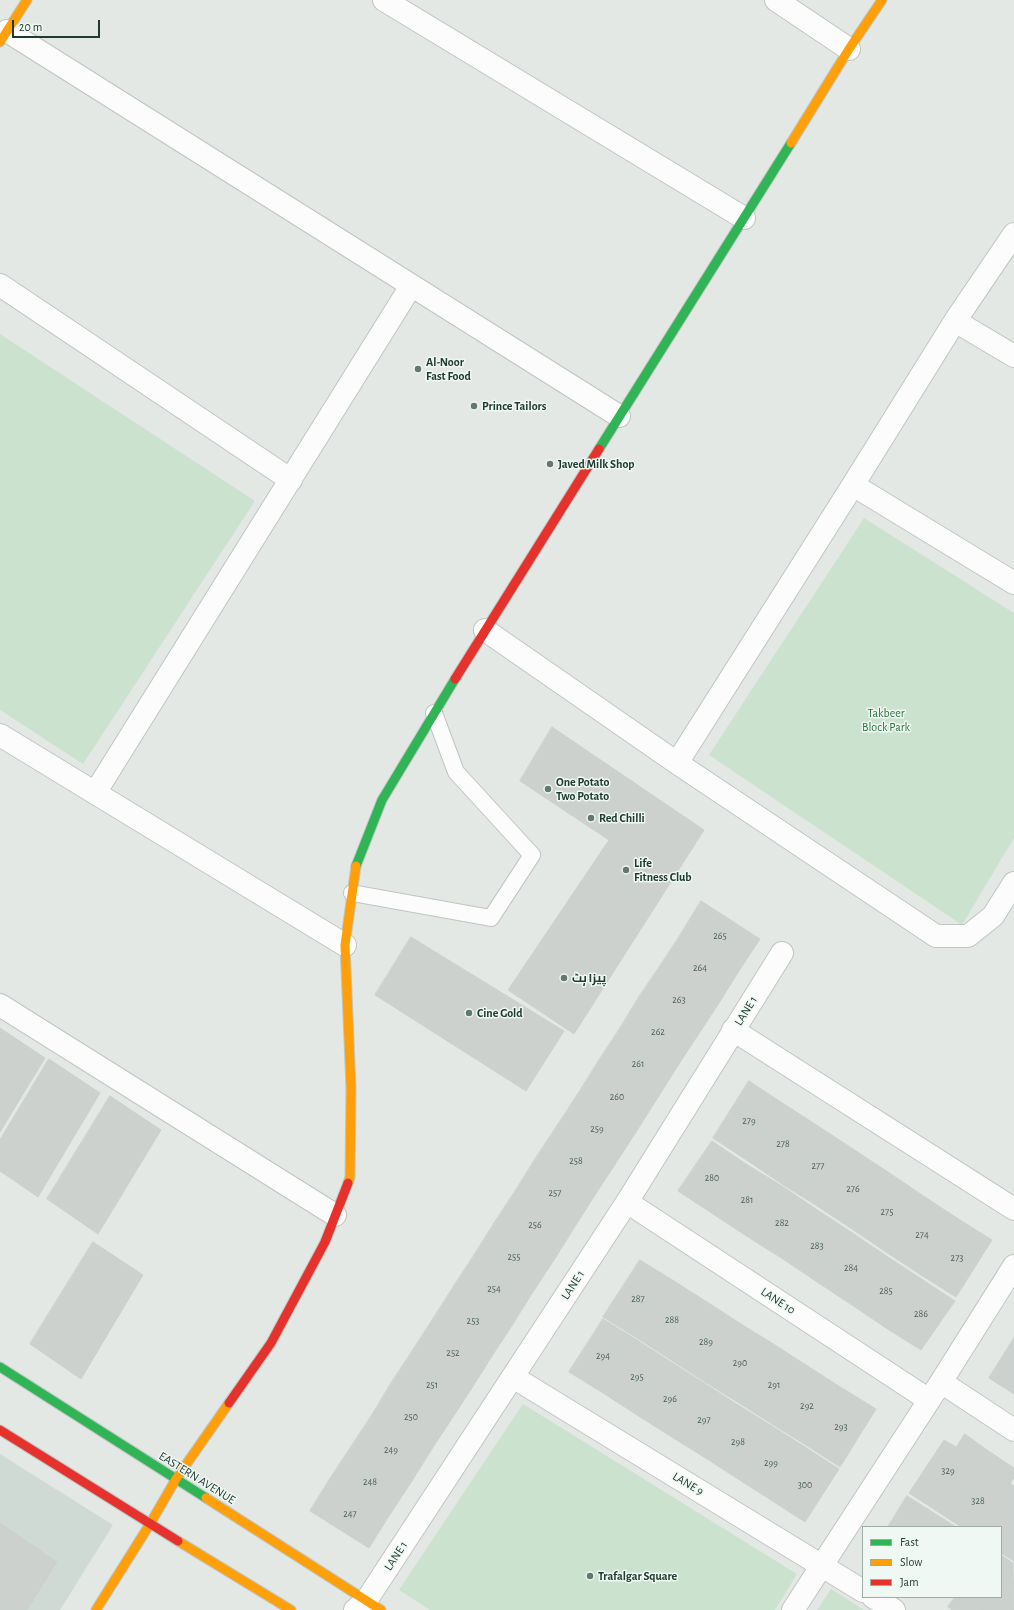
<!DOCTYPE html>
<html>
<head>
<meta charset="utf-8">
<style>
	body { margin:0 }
	#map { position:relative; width:1014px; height:1610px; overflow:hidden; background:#e3e8e5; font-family:"Alegreya Sans",sans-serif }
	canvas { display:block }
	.legend { position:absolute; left:862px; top:1526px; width:140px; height:72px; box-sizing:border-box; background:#f0f8f3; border:1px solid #9dada5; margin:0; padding:5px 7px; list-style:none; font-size:12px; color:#203c31 }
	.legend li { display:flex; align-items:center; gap:8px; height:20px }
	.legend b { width:20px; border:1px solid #9dada5 }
	.scale { position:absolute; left:12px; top:20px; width:88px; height:18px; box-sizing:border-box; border:2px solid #203c31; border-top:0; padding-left:5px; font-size:12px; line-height:14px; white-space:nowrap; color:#203c31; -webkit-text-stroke:3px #f0f8f3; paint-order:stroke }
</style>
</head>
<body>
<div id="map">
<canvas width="1014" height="1610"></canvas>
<ul class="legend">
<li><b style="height:5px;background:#30b455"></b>Fast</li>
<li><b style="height:5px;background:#ff9f0a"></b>Slow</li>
<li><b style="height:5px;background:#e5322d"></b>Jam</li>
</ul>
<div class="scale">20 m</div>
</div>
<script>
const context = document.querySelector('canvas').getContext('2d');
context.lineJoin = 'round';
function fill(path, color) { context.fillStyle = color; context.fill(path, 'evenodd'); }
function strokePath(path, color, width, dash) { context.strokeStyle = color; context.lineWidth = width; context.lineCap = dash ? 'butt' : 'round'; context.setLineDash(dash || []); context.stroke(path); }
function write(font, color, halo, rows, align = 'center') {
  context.font = font + ' "Alegreya Sans",Cairo,sans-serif'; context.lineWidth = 3; context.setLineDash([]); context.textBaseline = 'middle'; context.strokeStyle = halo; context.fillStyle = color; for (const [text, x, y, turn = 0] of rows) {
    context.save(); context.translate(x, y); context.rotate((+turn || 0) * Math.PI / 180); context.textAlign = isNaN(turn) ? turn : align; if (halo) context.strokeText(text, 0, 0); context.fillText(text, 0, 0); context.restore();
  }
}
fill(new Path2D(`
	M 0,1454 L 113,1525 L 60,1610 L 0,1610 Z`), '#d0dad5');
fill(new Path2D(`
	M 0,334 L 255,501 L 83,764 L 0,710 Z
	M 864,518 L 1014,613 L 1014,838 L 962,925 L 709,755 Z
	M 523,1404 L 797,1574 L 775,1610 L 430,1610 L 399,1590 Z
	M 831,1589 L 864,1610 L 817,1610 Z`), '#cbe2cf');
const building = new Path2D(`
	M 552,727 L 704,830 L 574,1034 L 508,990 L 609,840 L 520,781 Z
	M 701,901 L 760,939 L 739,971 L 681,934 Z
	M 681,934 L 739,971 L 719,1003 L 660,966 Z
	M 411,937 L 564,1031 L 526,1091 L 375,995 Z
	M 660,966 L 719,1003 L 698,1035 L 639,997 Z
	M 639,997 L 698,1035 L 677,1067 L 619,1030 Z
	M 0,1028 L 45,1058 L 0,1132 Z
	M 619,1030 L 677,1067 L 657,1099 L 598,1062 Z
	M 49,1059 L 100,1093 L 38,1197 L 0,1171 L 0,1140 Z
	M 598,1062 L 657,1099 L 636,1132 L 578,1094 Z
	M 749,1081 L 784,1104 L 748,1161 L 713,1138 Z
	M 578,1094 L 636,1132 L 616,1163 L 557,1126 Z
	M 110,1096 L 161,1130 L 98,1234 L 47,1199 Z
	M 784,1104 L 818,1126 L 782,1184 L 748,1161 Z
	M 557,1126 L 616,1163 L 595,1195 L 536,1158 Z
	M 818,1126 L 853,1149 L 817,1206 L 782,1184 Z
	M 712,1141 L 746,1164 L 713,1214 L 678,1191 Z
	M 853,1149 L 888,1172 L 852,1229 L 817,1206 Z
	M 536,1158 L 595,1195 L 574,1228 L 516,1190 Z
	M 746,1164 L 782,1186 L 748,1237 L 713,1214 Z
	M 888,1172 L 922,1195 L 886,1252 L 852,1229 Z
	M 782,1186 L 816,1209 L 783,1259 L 748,1237 Z
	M 516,1190 L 574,1228 L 554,1260 L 495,1222 Z
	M 922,1195 L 957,1218 L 921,1275 L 886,1252 Z
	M 816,1209 L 851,1232 L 817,1282 L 783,1259 Z
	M 957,1218 L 992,1240 L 956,1297 L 921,1275 Z
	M 495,1222 L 554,1260 L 533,1292 L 475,1254 Z
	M 851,1232 L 885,1255 L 852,1305 L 817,1282 Z
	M 93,1242 L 143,1275 L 81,1379 L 30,1344 Z
	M 475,1254 L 533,1292 L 513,1324 L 454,1286 Z
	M 885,1255 L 920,1278 L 886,1328 L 852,1305 Z
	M 640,1260 L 674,1281 L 637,1338 L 603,1317 Z
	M 920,1278 L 955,1301 L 921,1350 L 886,1328 Z
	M 674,1281 L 707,1302 L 671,1360 L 637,1338 Z
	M 454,1286 L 513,1324 L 492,1356 L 433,1319 Z
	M 707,1302 L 741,1324 L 705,1382 L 671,1360 Z
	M 433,1319 L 492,1356 L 472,1388 L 413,1350 Z
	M 603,1319 L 637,1340 L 603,1393 L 569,1372 Z
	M 741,1324 L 775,1345 L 739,1403 L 705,1382 Z
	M 1014,1338 L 1014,1394 L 989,1378 Z
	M 637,1340 L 671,1362 L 637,1415 L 603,1393 Z
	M 775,1345 L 809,1367 L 772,1424 L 739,1403 Z
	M 413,1350 L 472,1388 L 451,1420 L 392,1382 Z
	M 671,1362 L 704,1383 L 670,1436 L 637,1415 Z
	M 809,1367 L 842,1388 L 806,1445 L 772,1424 Z
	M 392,1382 L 451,1420 L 430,1452 L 372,1415 Z
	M 704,1383 L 738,1405 L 704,1457 L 670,1436 Z
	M 842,1388 L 876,1409 L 840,1467 L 806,1445 Z
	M 738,1405 L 772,1426 L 738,1479 L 704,1457 Z
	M 372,1415 L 430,1452 L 410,1484 L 351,1447 Z
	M 772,1426 L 805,1447 L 771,1500 L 738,1479 Z
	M 965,1434 L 987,1450 L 943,1515 L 909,1493 L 944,1440 L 956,1447 Z
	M 351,1447 L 410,1484 L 389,1516 L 330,1479 Z
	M 805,1447 L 839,1469 L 805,1522 L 771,1500 Z
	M 987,1450 L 1014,1468 L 1014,1478 L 1010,1483 L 1014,1486 L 1014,1488 L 988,1527 L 961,1527 L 943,1515 Z
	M 330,1479 L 389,1516 L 369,1548 L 310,1511 Z
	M 1014,1488 L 1014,1561 L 1001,1553 L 1001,1527 L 988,1527 Z
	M 907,1496 L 942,1518 L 936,1527 L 888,1527 Z
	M 942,1518 L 956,1527 L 936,1527 Z
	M 0,1523 L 57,1562 L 27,1610 L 0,1610 Z
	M 1001,1555 L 1013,1563 L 1001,1582 Z
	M 1013,1563 L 1014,1610 L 983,1610 L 991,1597 L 1001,1597 L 1001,1582 Z
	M 955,1597 L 991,1597 L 983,1610 L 953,1610 L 948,1607 Z`);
fill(building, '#ccd1ce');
strokePath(building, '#cbd1ce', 1);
const lane = new Path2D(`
	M 352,893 L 491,918 L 532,855 L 456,772 L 434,713`);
const street = new Path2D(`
	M 384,0 L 744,218
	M 776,0 L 849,49
	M 7,31 L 619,416
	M 0,285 L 291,480
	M 955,321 L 1014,356
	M 853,485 L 1014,583
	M 485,630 L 677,763 L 936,936 L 968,936 L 993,916 L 1014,883
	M 0,735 L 345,945
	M 677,763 L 853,485 L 955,321 L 1014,234
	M 95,793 L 411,286
	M 0,1005 L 335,1215
	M 733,1030 L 1014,1209
	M 627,1202 L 929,1400
	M 513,1377 L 863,1591
	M 941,1382 L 1014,1430
	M 873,1597 L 894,1610
	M 355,1610 L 366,1601 L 627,1202 L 782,953
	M 793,1610 L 941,1382 L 1014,1266`);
const fast = new Path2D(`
	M 599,449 L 791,143
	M 356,866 L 382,800 L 455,679
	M 0,1367 L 206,1498`);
const slow = new Path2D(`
	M 0,42 L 27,0
	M 791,143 L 849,49 L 882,0
	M 348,1183 L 350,1177 L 351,1088 L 345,945 L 356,866
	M 206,1498 L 381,1610
	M 178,1541 L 291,1610
	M 96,1610 L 150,1524 L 176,1479 L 229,1403`);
const jam = new Path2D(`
	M 455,679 L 599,449
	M 229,1403 L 271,1343 L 325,1242 L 348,1183
	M 0,1430 L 178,1541`);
strokePath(lane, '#c0c5c2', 18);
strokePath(street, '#c0c5c2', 24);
strokePath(fast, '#bec6c2', 11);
strokePath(slow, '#bec6c2', 11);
strokePath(jam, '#bec6c2', 11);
strokePath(lane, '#fbfcfb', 16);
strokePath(street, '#fbfcfb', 22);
strokePath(fast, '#30b455', 9);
strokePath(slow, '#ff9f0a', 9);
strokePath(jam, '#e5322d', 9);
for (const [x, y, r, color] of [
	[418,369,4,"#647870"],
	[474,406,4,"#647870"],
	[550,464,4,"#647870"],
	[548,789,4,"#647870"],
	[591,818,4,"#647870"],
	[626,870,4,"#647870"],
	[564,978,4,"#647870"],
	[469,1013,4,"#647870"],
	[590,1576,4,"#647870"]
]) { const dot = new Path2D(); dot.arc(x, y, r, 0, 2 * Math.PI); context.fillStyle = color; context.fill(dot); strokePath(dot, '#f0f8f3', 1.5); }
write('10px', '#4c6259', null, [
	["265",720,936],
	["264",700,968],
	["263",679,1000],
	["262",658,1032],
	["261",638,1064],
	["260",617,1097],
	["279",749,1121],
	["259",597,1129],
	["278",783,1144],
	["258",576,1161],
	["277",818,1166],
	["280",712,1178],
	["276",853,1189],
	["257",555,1193],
	["281",747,1200],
	["275",887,1212],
	["282",782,1223],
	["256",535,1225],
	["274",922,1235],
	["283",817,1246],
	["255",514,1257],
	["273",957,1258],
	["284",851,1268],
	["254",494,1289],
	["285",886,1291],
	["287",638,1299],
	["286",921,1314],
	["288",672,1320],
	["253",473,1321],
	["289",706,1342],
	["252",453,1353],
	["294",603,1356],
	["290",740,1363],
	["295",637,1377],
	["251",432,1385],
	["291",774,1385],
	["296",670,1399],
	["292",807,1406],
	["250",411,1417],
	["297",704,1420],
	["293",841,1427],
	["298",738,1442],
	["249",391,1450],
	["299",771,1463],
	["329",948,1471],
	["248",370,1482],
	["300",805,1485],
	["328",978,1501],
	["247",350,1514]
]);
write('bold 12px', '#203c31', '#f0f8f3', [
	["Al-Noor",426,362],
	["Fast Food",426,376],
	["Prince Tailors",482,406],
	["Javed Milk Shop",558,464],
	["One Potato",556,782],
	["Two Potato",556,796],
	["Red Chilli",599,818],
	["Life",634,863],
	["Fitness Club",634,877],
	["پیزا ہٹ",572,978],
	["Cine Gold",477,1013],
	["Trafalgar Square",598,1576]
], 'left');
write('12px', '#29753d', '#f0f8f3', [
	["Takbeer",886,713],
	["Block Park",886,727]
]);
write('12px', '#203c31', '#f0f8f3', [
	["LANE 1",746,1011,-58],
	["LANE 1",573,1285,-57],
	["LANE 10",778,1301,33],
	["EASTERN AVENUE",197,1478,32],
	["LANE 9",688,1484,31],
	["LANE 1",396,1556,-57]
]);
</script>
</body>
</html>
